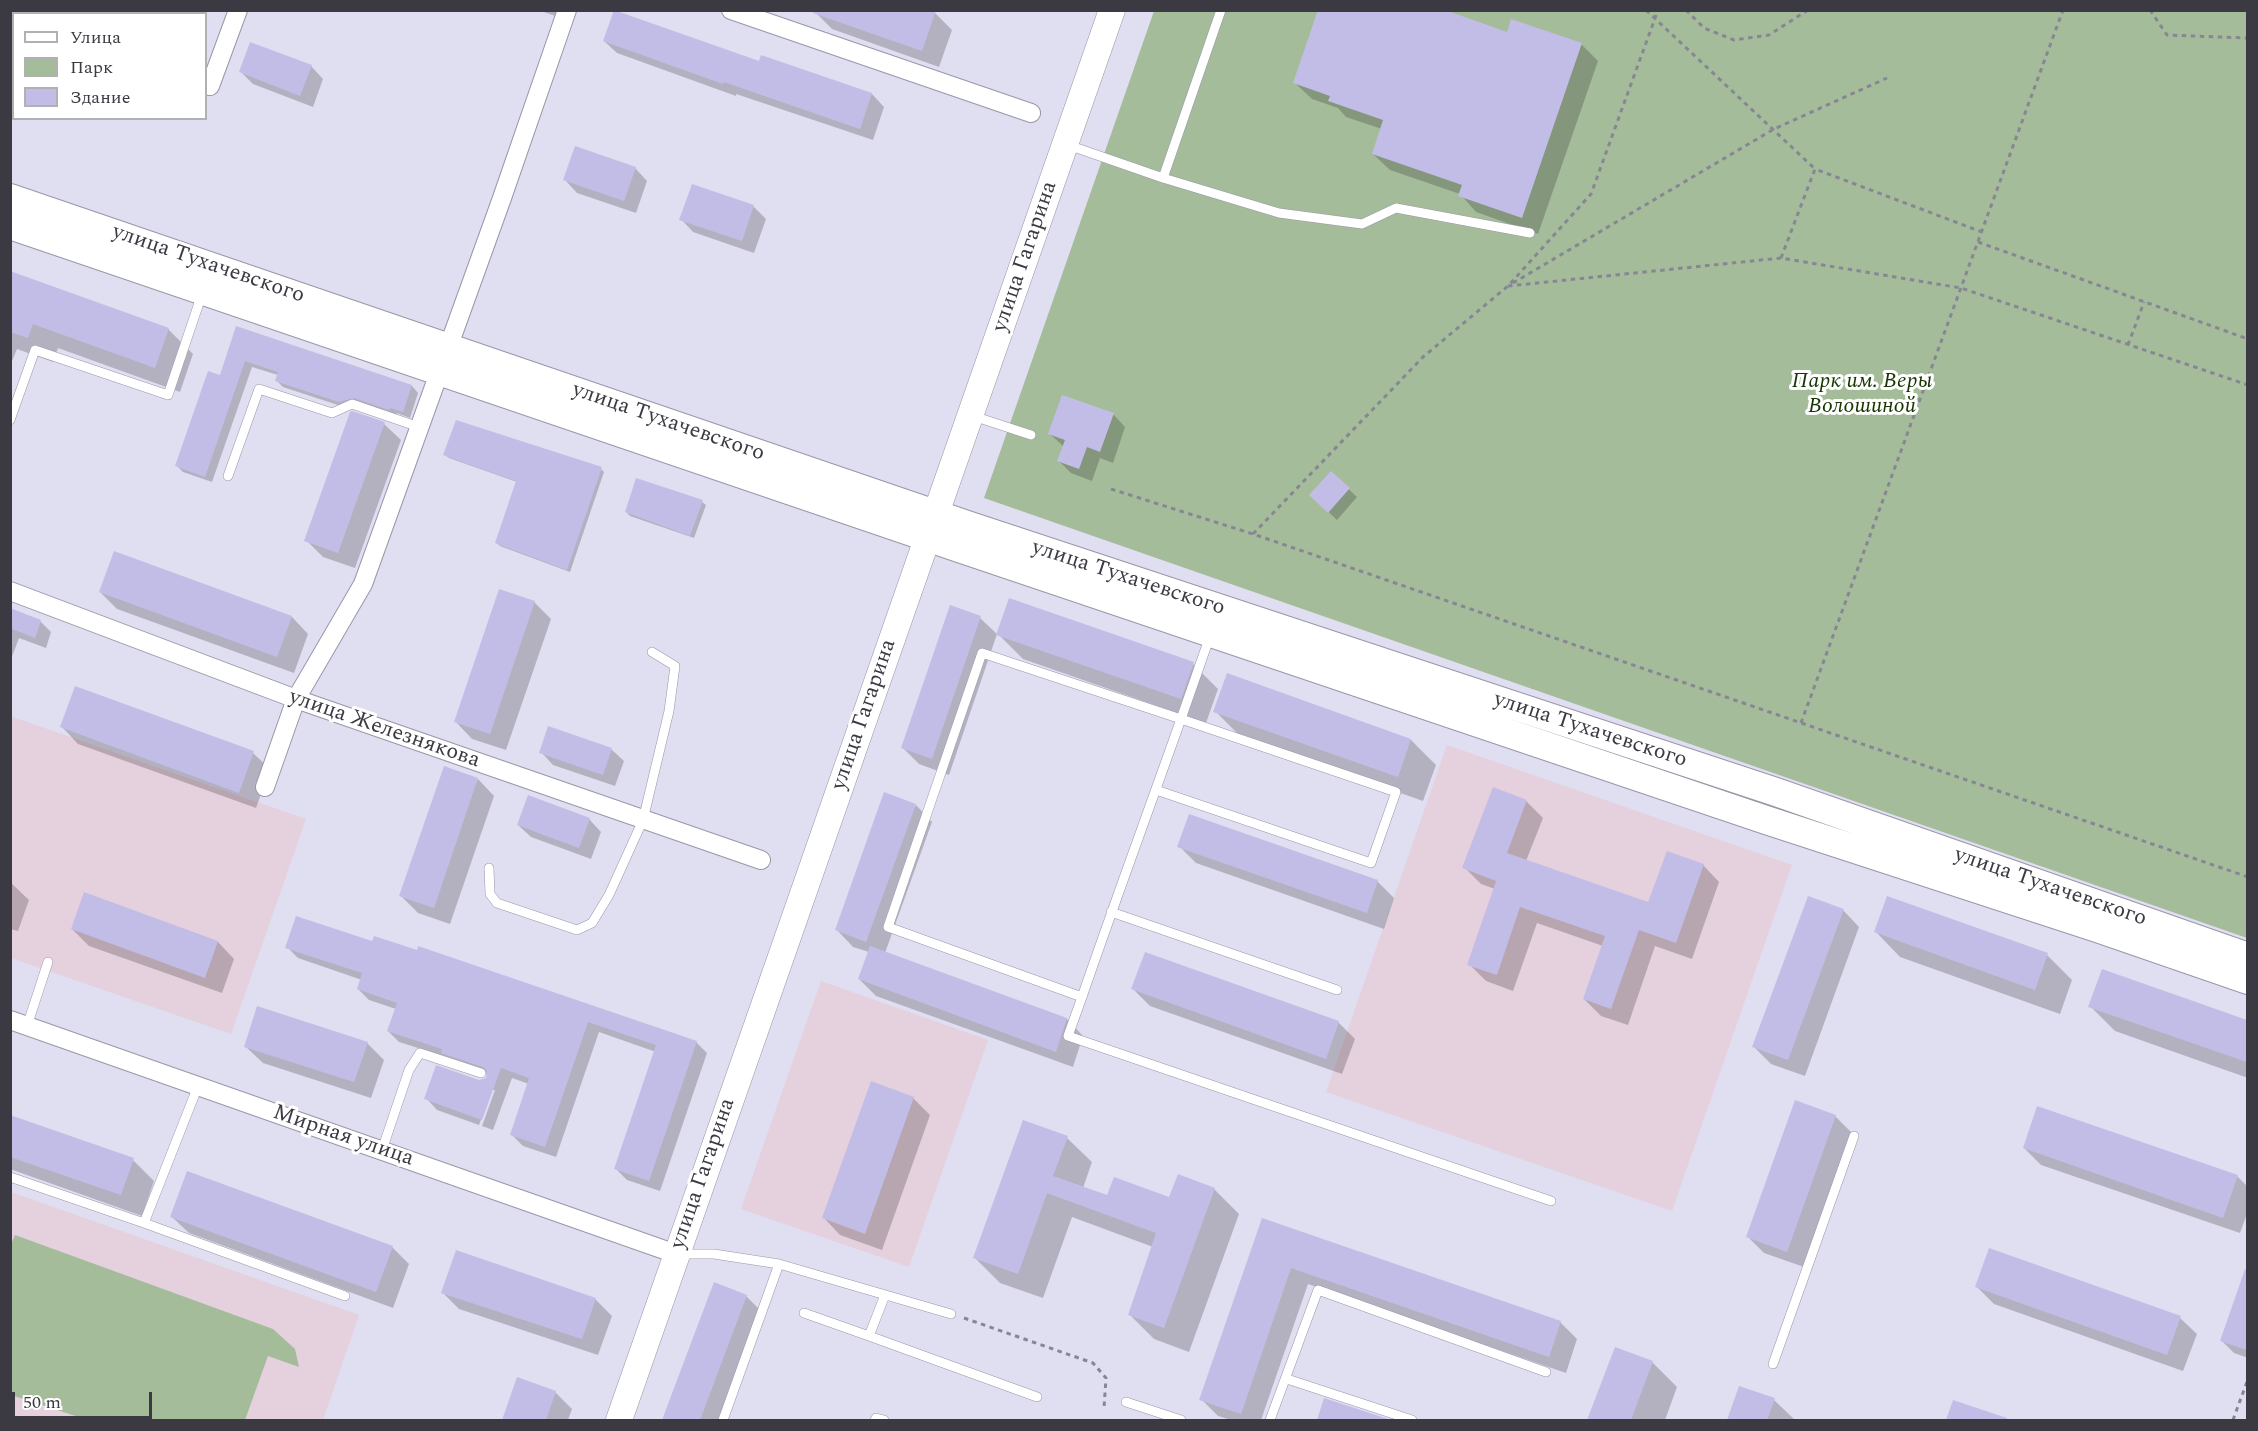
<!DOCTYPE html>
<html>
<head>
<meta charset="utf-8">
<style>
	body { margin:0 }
	#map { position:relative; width:2258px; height:1431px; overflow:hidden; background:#e0def1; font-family:Spectral,serif }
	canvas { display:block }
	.frame { position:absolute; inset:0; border:12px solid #3b3a42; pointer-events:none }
	.legend { position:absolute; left:12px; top:12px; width:195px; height:108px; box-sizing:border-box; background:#fff; border:2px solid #b1b0b3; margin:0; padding:8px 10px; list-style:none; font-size:18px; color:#3b3a42 }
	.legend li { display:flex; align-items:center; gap:12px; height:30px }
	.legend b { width:30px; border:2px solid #b1b0b3 }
	.scale { position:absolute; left:12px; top:1392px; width:140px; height:27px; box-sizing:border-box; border:3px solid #3b3a42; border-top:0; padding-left:8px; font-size:18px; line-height:21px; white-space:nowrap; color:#3b3a42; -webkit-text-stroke:4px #fff; paint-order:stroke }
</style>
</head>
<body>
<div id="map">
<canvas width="2258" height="1431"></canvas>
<div class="frame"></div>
<ul class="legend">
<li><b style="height:8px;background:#fff"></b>Улица</li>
<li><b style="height:16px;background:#a5bc9b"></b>Парк</li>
<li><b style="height:16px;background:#c2bde7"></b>Здание</li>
</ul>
<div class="scale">50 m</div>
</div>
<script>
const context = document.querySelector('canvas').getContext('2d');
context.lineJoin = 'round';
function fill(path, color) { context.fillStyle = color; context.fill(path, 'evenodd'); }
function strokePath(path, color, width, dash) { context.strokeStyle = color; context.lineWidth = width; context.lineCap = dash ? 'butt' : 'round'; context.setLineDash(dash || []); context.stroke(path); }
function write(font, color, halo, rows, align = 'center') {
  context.font = font + ' Spectral,serif'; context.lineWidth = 6; context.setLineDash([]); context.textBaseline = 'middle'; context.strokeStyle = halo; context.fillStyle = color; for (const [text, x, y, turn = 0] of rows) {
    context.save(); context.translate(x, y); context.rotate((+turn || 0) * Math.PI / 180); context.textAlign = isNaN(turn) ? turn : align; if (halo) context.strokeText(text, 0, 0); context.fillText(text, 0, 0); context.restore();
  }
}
fill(new Path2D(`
	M 10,716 L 306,819 L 231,1034 L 11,958 Z
	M 1447,745 L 1792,865 L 1672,1211 L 1326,1092 Z
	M 821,981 L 988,1040 L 909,1267 L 741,1209 Z
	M 11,1192 L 359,1315 L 323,1420 L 11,1420 Z`), '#e5d0dd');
fill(new Path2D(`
	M 1154,11 L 2247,11 L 2247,938 L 984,498 Z
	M 15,1235 L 273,1329 L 295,1349 L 299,1367 L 268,1356 L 245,1420 L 88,1420 L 11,1395 L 10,1247 Z`), '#a5bc9b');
fill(new Path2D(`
	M 538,10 L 564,10 L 561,18 Z
	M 927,10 L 935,13 L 952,30 L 939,67 L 832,29 L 815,12 Z
	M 1508,33 L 1581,44 L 1598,61 L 1538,234 L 1476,212 L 1460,194 L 1390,170 L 1373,154 L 1382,129 L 1346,117 L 1338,108 L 1312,99 L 1295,83 Z
	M 604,41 L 760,63 L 872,94 L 884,107 L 873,140 L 736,94 L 736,96 L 617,53 Z
	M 311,66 L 323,79 L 313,107 L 253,84 L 241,72 Z
	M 635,168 L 647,181 L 636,213 L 577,193 L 565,180 Z
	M 753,206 L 766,219 L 754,253 L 693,232 L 681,219 Z
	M 10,273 L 168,329 L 193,354 L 180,392 L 58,348 L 53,362 L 17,349 L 10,366 Z
	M 237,328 L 412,386 L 418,393 L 410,418 L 397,413 L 396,415 L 361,403 L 347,408 L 283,387 L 276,380 L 278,375 L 252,367 L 212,482 L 183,472 L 177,466 L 221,377 Z
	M 1113,414 L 1125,427 L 1113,463 L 1100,458 L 1092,481 L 1071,473 L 1059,461 L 1063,446 L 1050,434 Z
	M 384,424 L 401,440 L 355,568 L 323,557 L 306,540 Z
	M 445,455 L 601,469 L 604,472 L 570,572 L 500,546 L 496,542 L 517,482 L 449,458 Z
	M 1331,473 L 1357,497 L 1337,520 L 1319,503 Z
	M 702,502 L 706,505 L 694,538 L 630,516 L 626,512 Z
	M 100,592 L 292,617 L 308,634 L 294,673 L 117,609 Z
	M 534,602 L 551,619 L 506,750 L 472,739 L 456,722 Z
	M 10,610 L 40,621 L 51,632 L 46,648 L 19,638 L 10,662 Z
	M 980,618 L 997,634 L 949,775 L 919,764 L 903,748 Z
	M 998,634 L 1193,664 L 1218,689 L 1206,723 L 1023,659 Z
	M 76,688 L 253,753 L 270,769 L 256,808 L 78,744 L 62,727 Z
	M 1215,711 L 1411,740 L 1436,765 L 1423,801 L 1240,736 Z
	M 611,749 L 624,761 L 615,786 L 553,765 L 541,752 Z
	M 478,779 L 494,796 L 450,924 L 418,913 L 401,896 Z
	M 1526,801 L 1543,818 L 1526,861 L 1649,904 L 1703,865 L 1719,882 L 1692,959 L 1655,946 L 1628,1025 L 1601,1016 L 1584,999 L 1603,946 L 1537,923 L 1513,991 L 1486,981 L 1469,964 L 1495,889 L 1481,884 L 1464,867 Z
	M 916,805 L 932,822 L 885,953 L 1067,1019 L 1083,1036 L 1073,1067 L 876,996 L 859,979 L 869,952 L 853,947 L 837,930 Z
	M 1190,816 L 1378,882 L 1394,898 L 1384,929 L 1196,863 L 1179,846 Z
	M 589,819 L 601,832 L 591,859 L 531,837 L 518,825 Z
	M 10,882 L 29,900 L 18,931 L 10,929 Z
	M 1843,910 L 1859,927 L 1805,1076 L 1771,1064 L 1754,1047 Z
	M 72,929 L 218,942 L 234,959 L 222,993 L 89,946 Z
	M 1876,932 L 2047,955 L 2072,980 L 2060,1014 L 1900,957 Z
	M 373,943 L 696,1042 L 707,1053 L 660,1191 L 627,1180 L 616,1169 L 656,1052 L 599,1032 L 556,1157 L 523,1146 L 512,1135 L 529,1084 L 512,1078 L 493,1130 L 482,1126 L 495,1090 L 492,1090 L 479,1125 L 437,1110 L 426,1098 L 484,1081 L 490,1075 L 453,1063 L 447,1057 L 399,1042 L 388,1031 L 396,1009 L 369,1000 L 358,989 L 362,980 L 298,958 L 287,947 Z
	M 2102,971 L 2248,1021 L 2248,1078 L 2115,1031 L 2090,1006 Z
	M 1133,989 L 1338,1022 L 1355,1039 L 1342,1074 L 1150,1006 Z
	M 367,1043 L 384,1060 L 371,1098 L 263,1063 L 246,1047 Z
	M 913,1098 L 930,1115 L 882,1250 L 840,1235 L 824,1218 Z
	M 1835,1116 L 1852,1133 L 1804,1267 L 1764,1253 L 1747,1236 Z
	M 10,1117 L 133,1160 L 154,1181 L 142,1216 L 10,1169 Z
	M 1067,1138 L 1092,1162 L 1083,1188 L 1108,1197 L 1170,1199 L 1214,1189 L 1239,1214 L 1189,1352 L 1154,1339 L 1129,1314 L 1153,1247 L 1072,1217 L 1043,1298 L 1000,1283 L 975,1258 Z
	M 2024,1148 L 2237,1176 L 2248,1187 L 2248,1211 L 2240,1233 L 2041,1165 Z
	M 172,1217 L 392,1247 L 409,1264 L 393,1308 L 189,1233 Z
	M 1263,1220 L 1560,1322 L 1577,1339 L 1566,1373 L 1308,1284 L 1261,1420 L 1231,1420 L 1218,1416 L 1201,1399 Z
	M 2247,1268 L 2248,1358 L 2234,1353 L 2222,1341 Z
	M 715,1284 L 746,1296 L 763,1313 L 723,1420 L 664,1420 Z
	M 1977,1287 L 2180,1318 L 2197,1334 L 2183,1371 L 1994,1304 Z
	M 442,1292 L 595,1299 L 612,1316 L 598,1355 L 459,1309 Z
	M 1616,1349 L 1652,1362 L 1677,1387 L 1665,1420 L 1589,1420 Z
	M 518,1379 L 555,1392 L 572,1409 L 568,1420 L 504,1420 Z
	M 1740,1387 L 1774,1400 L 1795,1420 L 1728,1420 Z
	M 1325,1400 L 1389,1420 L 1318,1420 Z
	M 1954,1401 L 2009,1420 L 1947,1420 Z`), '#0003');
fill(new Path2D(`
	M 614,10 L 759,61 L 761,55 L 872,93 L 860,129 L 724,82 L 723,84 L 603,41 Z
	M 814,10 L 936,10 L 922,51 L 813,13 Z
	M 1318,10 L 1445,10 L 1507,32 L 1511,19 L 1582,43 L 1522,218 L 1458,196 L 1462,185 L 1372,154 L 1383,120 L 1328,101 L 1330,96 L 1293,83 Z
	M 250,42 L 312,65 L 300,96 L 239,72 Z
	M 575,146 L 636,167 L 624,201 L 563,180 Z
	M 692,184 L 754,205 L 742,241 L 679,220 Z
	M 10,271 L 169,328 L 155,368 L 33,324 L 28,338 L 10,332 Z
	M 236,326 L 412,385 L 403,412 L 390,408 L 389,410 L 354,398 L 339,402 L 275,381 L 278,372 L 245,361 L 205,477 L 175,466 L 208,371 L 220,375 Z
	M 1062,395 L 1114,413 L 1100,452 L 1087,447 L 1079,469 L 1057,461 L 1065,440 L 1048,434 Z
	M 352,411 L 385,422 L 338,553 L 304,541 L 350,412 Z
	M 456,420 L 602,467 L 567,570 L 495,543 L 516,481 L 443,455 Z
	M 1331,471 L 1350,488 L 1328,513 L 1309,495 Z
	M 636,478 L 703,500 L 690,536 L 625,512 Z
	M 114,551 L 292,616 L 277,657 L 99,592 Z
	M 499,589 L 535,601 L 490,734 L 454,722 Z
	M 1009,598 L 1194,662 L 1181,699 L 996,635 Z
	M 950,605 L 981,616 L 932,759 L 901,748 Z
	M 10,608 L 41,620 L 35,638 L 10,628 Z
	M 1227,673 L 1411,739 L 1398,777 L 1213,712 Z
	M 75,686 L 254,751 L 239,793 L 60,727 Z
	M 548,726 L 612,748 L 603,775 L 539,753 Z
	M 444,766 L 478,778 L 434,908 L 399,896 Z
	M 1493,787 L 1527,800 L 1507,853 L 1648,902 L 1667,851 L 1704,864 L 1676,943 L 1639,930 L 1611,1009 L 1583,999 L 1605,936 L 1520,907 L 1497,975 L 1467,965 L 1496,881 L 1462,868 Z
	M 884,792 L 916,804 L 866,942 L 835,930 Z
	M 528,795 L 590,818 L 579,848 L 517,825 Z
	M 1189,814 L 1378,880 L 1367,913 L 1177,847 Z
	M 84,892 L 218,941 L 205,978 L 71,929 Z
	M 1808,896 L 1844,909 L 1788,1060 L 1752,1047 Z
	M 1887,896 L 2048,953 L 2035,990 L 1874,932 Z
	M 296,916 L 372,941 L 374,936 L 417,950 L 418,946 L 697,1041 L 649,1181 L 614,1169 L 656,1045 L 588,1022 L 545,1147 L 510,1135 L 529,1078 L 501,1068 L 482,1120 L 424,1099 L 436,1065 L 479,1080 L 486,1078 L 487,1071 L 483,1067 L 441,1053 L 442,1049 L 387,1031 L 397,1003 L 357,989 L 362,973 L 285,948 Z
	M 870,946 L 1067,1018 L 1056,1052 L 858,979 Z
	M 1145,952 L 1339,1021 L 1326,1059 L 1131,989 Z
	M 2102,969 L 2247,1020 L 2247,1062 L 2088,1007 Z
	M 257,1006 L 368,1042 L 354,1082 L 244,1047 Z
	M 871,1081 L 914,1097 L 865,1234 L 822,1218 Z
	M 1795,1100 L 1836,1115 L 1787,1252 L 1746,1237 Z
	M 2037,1106 L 2238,1175 L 2223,1218 L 2023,1148 Z
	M 10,1115 L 134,1158 L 121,1195 L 10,1157 Z
	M 1023,1120 L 1068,1136 L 1053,1176 L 1107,1195 L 1114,1177 L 1169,1197 L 1178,1174 L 1215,1188 L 1164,1328 L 1128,1315 L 1156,1233 L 1047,1193 L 1018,1274 L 973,1258 Z
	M 187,1171 L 393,1246 L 376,1292 L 170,1217 Z
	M 1262,1218 L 1561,1321 L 1549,1357 L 1291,1268 L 1241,1414 L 1199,1400 Z
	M 1989,1248 L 2181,1316 L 2167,1355 L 1975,1287 Z
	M 456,1250 L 596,1298 L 582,1339 L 441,1293 Z
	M 2245,1269 L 2247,1270 L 2247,1350 L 2220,1341 Z
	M 714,1282 L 747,1295 L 700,1420 L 662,1420 Z
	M 1615,1347 L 1653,1361 L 1631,1420 L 1587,1420 Z
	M 517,1377 L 556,1391 L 546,1420 L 502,1420 Z
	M 1739,1386 L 1775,1398 L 1767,1420 L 1727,1420 Z
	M 1324,1398 L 1391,1420 L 1317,1420 Z
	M 1953,1400 L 2007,1418 L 2006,1420 L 1946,1420 Z`), '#c2bde7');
const lane = new Path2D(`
	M 1068,145 L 1163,178 L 1221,10
	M 1163,178 L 1279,213 L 1362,224 L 1396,208 L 1530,233
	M 973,416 L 1031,435
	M 10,420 L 35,350 L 168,395 L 202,294
	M 228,476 L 259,389 L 332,413 L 352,404 L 419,427
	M 1156,790 L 1371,863 L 1396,792 L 1181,719 C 1148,812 1114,904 1082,997 L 888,927 L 982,653 L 1181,719 L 1210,636
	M 489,868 L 490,894 L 497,903 L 577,930 L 592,923 L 609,895 L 643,820 L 669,711 L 675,666 L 652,652
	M 1111,912 L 1337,990
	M 1082,997 L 1068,1036 L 1551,1201
	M 27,1026 L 48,962
	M 382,1150 L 409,1070 L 420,1053 L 481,1073
	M 10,1177 L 144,1223 L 198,1086
	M 144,1223 L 345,1296
	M 679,1254 L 714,1254 L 779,1264 L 951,1314
	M 885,1295 L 869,1336 L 1037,1397
	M 804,1313 L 869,1336
	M 1773,1364 L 1854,1136
	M 1287,1379 L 1412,1420
	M 1126,1402 L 1181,1420
	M 723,1420 L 779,1264
	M 875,1420 L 876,1418 L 884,1420
	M 1270,1420 L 1318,1290 L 1546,1372`);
const street = new Path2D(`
	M 731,10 L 1031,113
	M 210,86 L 238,10
	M 10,591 L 296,699 L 761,860
	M 265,787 L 296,699 L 363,584 L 502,198 L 567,10
	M 10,1020 L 676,1254`);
const secondary = new Path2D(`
	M 22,14 L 23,10
	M 10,46 L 14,37
	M 619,1420 L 1112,10`);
const primary = new Path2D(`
	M 10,198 L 967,525 L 1776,792 L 2248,957
	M 10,225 L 959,548 L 1766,820 L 2097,928 L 2248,980`);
strokePath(lane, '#9996a9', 10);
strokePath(street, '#9996a9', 20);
strokePath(secondary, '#9996a9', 27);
strokePath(primary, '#9996a9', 30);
strokePath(new Path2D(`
	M 1646,10 L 1815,169
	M 1686,10 L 1704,28 L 1734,40 L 1769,35 L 1808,10
	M 2150,10 L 2167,35 L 2248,38
	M 1978,242 L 2248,339
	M 1781,258 L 1815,169 L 1982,232
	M 1513,283 L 1774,129 L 1887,78
	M 1508,286 L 1781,258 L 1961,288 L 2248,385
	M 2128,345 L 2144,302
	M 1111,489 L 1253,534 L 2248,877
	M 1253,534 L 1423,357 L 1508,286 L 1591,194 L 1658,10
	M 1801,723 L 2063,10
	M 964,1318 L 1093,1363 L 1106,1378 L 1104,1408
	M 2233,1420 L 2248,1379`), '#878693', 3, [4.5, 4.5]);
strokePath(lane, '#fff', 9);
strokePath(street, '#fff', 18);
strokePath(secondary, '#fff', 26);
strokePath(primary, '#fff', 28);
write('22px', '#3b3a42', '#fff', [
	["улица Гагарина",1026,257,-71],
	["улица Тухачевского",208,265,19],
	["улица Тухачевского",668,423,19],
	["улица Тухачевского",1128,579,18],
	["улица Гагарина",865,715,-71],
	["улица Железнякова",384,730,19],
	["улица Тухачевского",1590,731,18],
	["улица Тухачевского",2050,888,19],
	["Мирная улица",343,1137,19],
	["улица Гагарина",704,1174,-71]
]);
write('italic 22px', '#163600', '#fff', [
	["Парк им. Веры",1862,383],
	["Волошиной",1862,408]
]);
</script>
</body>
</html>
